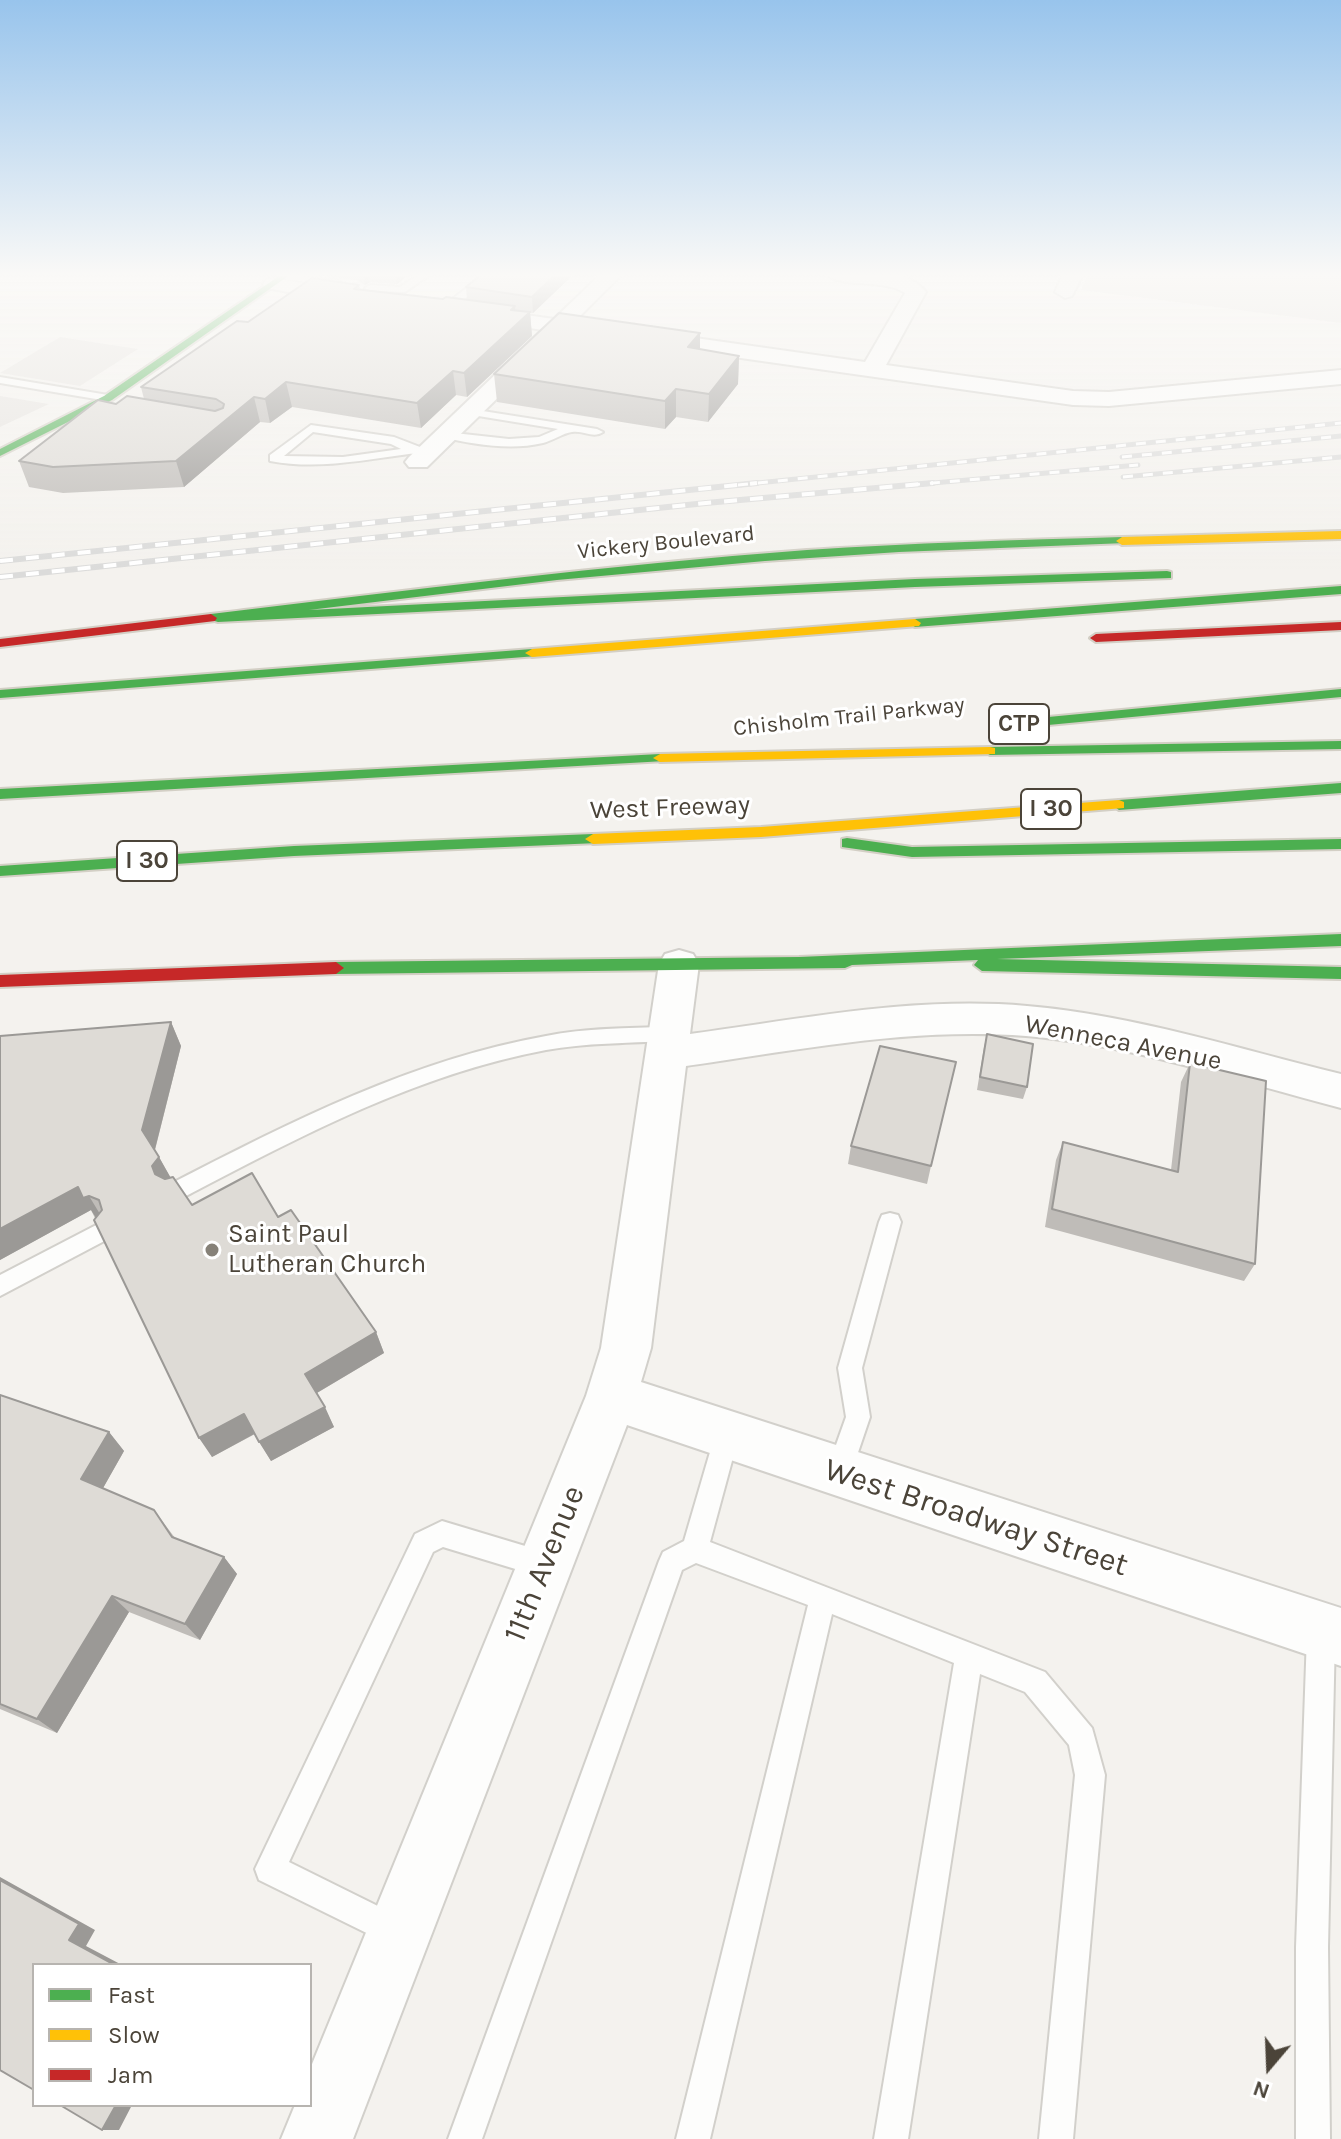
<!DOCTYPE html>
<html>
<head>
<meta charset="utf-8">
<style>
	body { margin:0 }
	#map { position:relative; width:1341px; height:2139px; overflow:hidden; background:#f4f2ee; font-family:Karla,sans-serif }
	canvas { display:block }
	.legend { position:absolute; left:32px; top:1963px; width:280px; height:144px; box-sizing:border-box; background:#fff; border:2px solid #b7b4b0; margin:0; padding:10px 14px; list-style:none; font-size:24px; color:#4b4439 }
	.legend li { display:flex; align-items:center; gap:16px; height:40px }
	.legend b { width:40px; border:2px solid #b7b4b0 }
	.north { position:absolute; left:1229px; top:2027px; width:80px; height:80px; -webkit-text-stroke:6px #fff; paint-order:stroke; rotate:199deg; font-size:22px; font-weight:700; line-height:32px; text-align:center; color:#4b4439 }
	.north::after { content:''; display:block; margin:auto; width:28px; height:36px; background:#4b4439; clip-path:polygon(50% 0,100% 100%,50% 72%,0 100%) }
</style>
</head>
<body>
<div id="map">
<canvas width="1341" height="2139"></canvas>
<ul class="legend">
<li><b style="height:10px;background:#4caf50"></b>Fast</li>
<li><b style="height:10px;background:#ffc107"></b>Slow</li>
<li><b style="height:10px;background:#c62828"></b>Jam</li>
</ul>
<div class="north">N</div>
</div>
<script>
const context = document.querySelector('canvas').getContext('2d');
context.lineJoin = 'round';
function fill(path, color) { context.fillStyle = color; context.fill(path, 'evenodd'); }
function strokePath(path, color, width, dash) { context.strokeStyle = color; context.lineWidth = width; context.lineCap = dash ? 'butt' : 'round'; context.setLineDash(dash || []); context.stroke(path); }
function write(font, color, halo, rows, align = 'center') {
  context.font = font + ' Karla,sans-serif'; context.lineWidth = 6; context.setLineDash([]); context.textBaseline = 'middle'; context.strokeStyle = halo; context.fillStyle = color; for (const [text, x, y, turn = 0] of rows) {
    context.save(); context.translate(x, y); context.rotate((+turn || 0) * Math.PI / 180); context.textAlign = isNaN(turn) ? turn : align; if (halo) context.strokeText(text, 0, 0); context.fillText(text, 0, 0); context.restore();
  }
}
fill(new Path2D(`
	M 1088,274 L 1341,274 L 1341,323 L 1081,290 Z
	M 60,337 L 138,349 L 80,386 L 0,373 Z
	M 0,396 L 49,404 L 0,427 Z`), '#e6e3df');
const lane = new Path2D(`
	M 281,274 L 337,280 L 342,283 L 337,286 L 284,279 Z
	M 420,274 L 431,274 L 405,292 L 370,291 L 365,288 L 370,285 L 400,287 Z
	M 484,274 L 495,274 L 449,312 L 441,312 L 441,308 Z
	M 0,377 L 108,395 L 114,398 L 108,401 L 0,383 Z
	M 470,409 L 597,429 L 603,432 C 593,439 584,430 572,432 C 563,433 552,441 543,443 C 510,451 473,444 441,437 L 441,433 L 445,432 L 509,439 L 539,437 L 558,429 L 466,414 L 464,412 Z
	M 311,425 L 394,437 L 433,452 C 425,457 418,453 409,454 C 362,460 318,470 270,461 L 270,455 ZM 313,432 L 391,444 L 401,449 L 343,457 L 284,456 Z
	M 668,1027 L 675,1029 L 678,1034 L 675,1039 L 668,1041 C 627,1043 586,1043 546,1050 C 417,1074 301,1136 186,1196 L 178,1199 L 170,1196 L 167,1190 L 170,1184 C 291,1122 411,1060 546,1036 C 586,1028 627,1028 668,1027 Z
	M 890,1213 L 898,1215 L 901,1222 L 862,1368 L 870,1417 L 848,1482 L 839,1485 L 830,1482 L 826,1473 L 846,1417 L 838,1368 L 879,1222 L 882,1215 Z
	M 102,1222 L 110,1224 L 113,1231 L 110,1238 L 0,1296 L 0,1275 Z
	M 727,1423 L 736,1427 L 739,1435 L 710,1542 L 1045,1672 L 1092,1728 L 1105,1775 L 1073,2139 L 1039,2139 L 1075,1775 L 1069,1745 L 1025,1692 L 980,1674 L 908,2139 L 874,2139 L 954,1663 L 832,1614 L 710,2139 L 676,2139 L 808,1605 L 696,1563 L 682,1570 L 482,2139 L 448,2139 L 659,1561 L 663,1552 L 684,1541 L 715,1435 L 718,1427 Z
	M 442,1521 L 545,1552 L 554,1556 L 558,1565 L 554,1574 L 545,1578 L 443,1547 L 433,1552 L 289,1862 L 406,1920 L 411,1931 L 406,1942 L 395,1947 L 259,1880 L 255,1869 L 415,1534 Z
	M 1321,1621 L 1331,1625 L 1335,1635 L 1328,1947 L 1330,2139 L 1296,2139 L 1296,1947 L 1307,1635 L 1311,1625 Z`);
const street = new Path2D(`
	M 601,274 L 622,274 L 575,321 L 865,362 L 905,293 C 883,278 842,289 827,274 C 857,273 905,265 926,292 L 886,365 L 1073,391 L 1109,392 L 1341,370 L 1341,384 L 1109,406 L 1073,405 L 564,333 L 427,467 L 409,467 L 405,462 L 409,457 L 542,330 L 469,318 L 465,314 L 469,310 L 476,308 L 554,319 Z
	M 1063,274 L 1083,274 L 1072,296 L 1065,298 L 1055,292 Z
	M 273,278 L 350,291 L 360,297 L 350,303 L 266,288 L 263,284 L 266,280 Z
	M 679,950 L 693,954 L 699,964 L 690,1034 C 802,1019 914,996 1027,1006 C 1134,1015 1238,1049 1341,1074 L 1341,1108 C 1237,1081 1133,1045 1026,1036 C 911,1027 799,1050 686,1066 L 651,1348 L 641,1382 L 1341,1608 L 1341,1666 L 627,1425 L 353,2139 L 281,2139 L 295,2105 L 310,2105 L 310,2069 L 586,1396 L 601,1348 L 659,964 L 665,954 Z`);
const fast = new Path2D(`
	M 282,274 L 291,274 L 112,400 L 0,456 L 0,449 L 104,396 Z
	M 1122,537 L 1126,539 L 1126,543 L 899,552 L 765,561 L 557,580 L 309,610 L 915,579 L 1167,571 L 1171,572 L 1171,578 L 915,587 L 218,622 L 205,618 L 211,614 C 409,590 608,565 807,550 C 912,543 1017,540 1122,537 Z
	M 1341,586 L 1341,594 L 915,627 L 909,623 L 915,619 Z
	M 532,649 L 539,653 L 537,656 L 0,698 L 0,690 Z
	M 1341,689 L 1341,697 L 1017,728 L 1010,724 L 1017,720 Z
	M 1341,741 L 1341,749 L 990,755 L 983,751 L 990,747 Z
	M 660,754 L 665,755 L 665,761 L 0,799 L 0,789 Z
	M 1341,783 L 1341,793 L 1119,810 L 1112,805 L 1119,800 Z
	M 593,834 L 598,835 L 598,843 L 294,856 L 0,876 L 0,866 L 294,846 Z
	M 847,838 L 912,847 L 1341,839 L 1341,849 L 912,857 L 842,847 L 842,839 Z
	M 1341,934 L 1341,946 L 997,959 L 1341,967 L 1341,979 L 982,971 L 974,965 L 978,960 L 852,965 L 845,968 L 336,974 L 328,968 L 336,962 L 799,957 Z`);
const slow = new Path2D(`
	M 1341,531 L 1341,539 L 1122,545 L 1116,541 L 1122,537 Z
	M 915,619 L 921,623 L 919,626 L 532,657 L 525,653 L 532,649 Z
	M 990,747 L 995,748 L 995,754 L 660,762 L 653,758 L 660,754 Z
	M 1119,800 L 1124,802 L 1124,808 L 761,837 L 593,844 L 585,839 L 593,834 L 761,827 Z`);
const jam = new Path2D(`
	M 211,614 L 217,618 L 215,621 L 0,647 L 0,639 Z
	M 1341,622 L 1341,630 L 1096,642 L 1090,638 L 1096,634 Z
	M 336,962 L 344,968 L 336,974 L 0,987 L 0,975 Z`);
strokePath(lane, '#d2d0cb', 4);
strokePath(street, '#d2d0cb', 4);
strokePath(fast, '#d3cfc5', 4);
strokePath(slow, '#d3cfc5', 4);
strokePath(jam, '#d3cfc5', 4);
fill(lane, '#fdfdfc');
fill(street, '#fdfdfc');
fill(fast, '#4caf50');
fill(slow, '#ffc107');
fill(jam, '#c62828');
const railFar1 = new Path2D(`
	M 1122,457 L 1341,436
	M 1123,477 L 1341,457
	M 738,485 L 1341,423
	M 910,485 L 1138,465`);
const rail = new Path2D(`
	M 0,561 L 757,483
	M 0,577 L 706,503 L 933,483`);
strokePath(railFar1, '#dbdbda', 5);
strokePath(rail, '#dbdbda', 6);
strokePath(railFar1, '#fff', 3, [10]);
strokePath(rail, '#fff', 4, [13]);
fill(new Path2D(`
	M 337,274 L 410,274 L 397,284 L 370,282 L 365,285 L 357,280 L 338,278 Z
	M 482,274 L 574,274 L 533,313 L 530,313 L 532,336 L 467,397 L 456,395 L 421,428 L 292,407 L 270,423 L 260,422 L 184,487 L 63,493 L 29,487 L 19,461 L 116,404 L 144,399 L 141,387 L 248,322 L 359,285 L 360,290 L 443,299 L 467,300 L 466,287 Z
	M 700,333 L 700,349 L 739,356 L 738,384 L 708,422 L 676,417 L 665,429 L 497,402 L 494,374 Z
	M 171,1022 L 181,1046 L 155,1150 L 170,1177 L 192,1205 L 278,1217 L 376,1332 L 384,1353 L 317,1393 L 334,1427 L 271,1461 L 255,1434 L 212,1457 L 91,1210 L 0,1260 L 0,1036 Z
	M 987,1034 L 1027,1087 L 1023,1099 L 977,1090 L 984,1047 Z
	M 1190,1063 L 1255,1264 L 1244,1281 L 1045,1227 L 1056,1160 L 1063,1142 L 1171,1170 L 1181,1082 Z
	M 851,1146 L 931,1166 L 927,1184 L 848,1164 Z
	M 0,1395 L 109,1432 L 124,1451 L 103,1488 L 154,1510 L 175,1538 L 224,1557 L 237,1574 L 200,1640 L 129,1612 L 57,1733 L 0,1709 Z`), '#bfbcb8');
fill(new Path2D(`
	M 363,274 L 369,274 L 370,282 L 365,285 Z
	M 395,274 L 410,274 L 397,284 Z
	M 556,274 L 574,274 L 533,313 L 532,297 Z
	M 515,306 L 516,325 L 530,312 L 532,336 L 467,397 L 464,373 Z
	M 700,333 L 700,361 L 688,347 Z
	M 739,356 L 738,384 L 708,422 L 709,394 Z
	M 453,371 L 456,395 L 421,428 L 417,403 Z
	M 286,382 L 292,407 L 270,423 L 265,399 Z
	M 676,389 L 676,417 L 665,429 L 665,401 Z
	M 254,397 L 260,422 L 184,487 L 176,461 Z
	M 171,1022 L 181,1046 L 154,1153 L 142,1130 Z
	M 159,1157 L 172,1180 L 164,1189 L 155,1174 L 152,1166 Z
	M 78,1187 L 89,1196 L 103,1219 L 98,1221 L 91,1210 L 0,1260 L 0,1229 Z
	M 376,1332 L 384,1353 L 315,1394 L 305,1374 Z
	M 325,1407 L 334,1427 L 271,1461 L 259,1442 Z
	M 244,1414 L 256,1433 L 212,1457 L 199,1438 Z
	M 109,1432 L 124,1451 L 98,1497 L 81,1479 Z
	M 224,1557 L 237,1574 L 200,1640 L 185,1624 Z
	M 112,1596 L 129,1612 L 57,1733 L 37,1719 Z
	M 0,1877 L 95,1930 L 86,1946 L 122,1965 L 115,1965 L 69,1940 L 0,1880 Z
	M 116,2105 L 132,2105 L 119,2130 L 102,2130 Z`), '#9b9996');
const building = new Path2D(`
	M 482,274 L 556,274 L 532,297 L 466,287 Z
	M 312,278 L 359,285 L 354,289 L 443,299 L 446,297 L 515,306 L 511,310 L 530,312 L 464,373 L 453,371 L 417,403 L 286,382 L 265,399 L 254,397 L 176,461 L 53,467 L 19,461 L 98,400 L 116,404 L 127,396 L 215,411 L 223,408 L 224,404 L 216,399 L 141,387 L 237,321 L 248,322 Z
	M 559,313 L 700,333 L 688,347 L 739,356 L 709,394 L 676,389 L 665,401 L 494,374 Z
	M 171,1022 L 142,1130 L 159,1157 L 152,1166 L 155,1174 L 165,1179 L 173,1177 L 192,1205 L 252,1173 L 278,1217 L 291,1210 L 376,1332 L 305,1374 L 325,1407 L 259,1442 L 244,1414 L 199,1438 L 94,1220 L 102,1210 L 99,1200 L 89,1196 L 83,1198 L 78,1187 L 0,1229 L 0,1036 Z
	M 987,1034 L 1033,1044 L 1027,1087 L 980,1077 Z
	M 880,1046 L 956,1062 L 931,1166 L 851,1146 Z
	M 1190,1063 L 1266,1081 L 1255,1264 L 1052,1209 L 1063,1142 L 1178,1172 Z
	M 0,1395 L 109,1432 L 81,1479 L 154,1510 L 172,1537 L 224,1557 L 185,1624 L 112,1596 L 37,1719 L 0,1704 Z
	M 0,1880 L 79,1924 L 69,1940 L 115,1965 L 34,1965 L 34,2090 L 0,2070 Z
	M 60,2105 L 116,2105 L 102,2130 Z`);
fill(building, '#dedbd6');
strokePath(building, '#9b9996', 2);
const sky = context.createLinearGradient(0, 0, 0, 573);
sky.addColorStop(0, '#98c4ec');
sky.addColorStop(0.48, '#faf9f7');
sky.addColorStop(1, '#faf9f700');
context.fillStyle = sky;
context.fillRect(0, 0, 1341, 573);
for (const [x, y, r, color] of [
	[212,1250,8,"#868178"]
]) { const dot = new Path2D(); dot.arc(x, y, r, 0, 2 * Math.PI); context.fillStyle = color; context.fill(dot); strokePath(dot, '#fff', 3); }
write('22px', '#4b4439', '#fff', [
	["Vickery Boulevard",666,543,-6],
	["Chisholm Trail Parkway",849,717,-6]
]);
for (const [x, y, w] of [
	[1019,724,60],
	[1051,809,60],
	[147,861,60]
]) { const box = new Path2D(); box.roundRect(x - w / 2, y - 20, w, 40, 6); context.fillStyle = '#fff'; context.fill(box); strokePath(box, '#4b4439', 2); }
write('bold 24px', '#4b4439', null, [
	["CTP",1019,724],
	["I 30",1051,809],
	["I 30",147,861]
]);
write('26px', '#4b4439', '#fff', [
	["West Freeway",670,808,-2],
	["Wenneca Avenue",1123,1043,11]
]);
write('26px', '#4b4439', '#fff', [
	["Saint Paul",228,1235],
	["Lutheran Church",228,1265]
], 'left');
write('32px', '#4b4439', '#fff', [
	["West Broadway Street",976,1518,18],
	["11th Avenue",545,1564,-68]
]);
</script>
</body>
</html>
